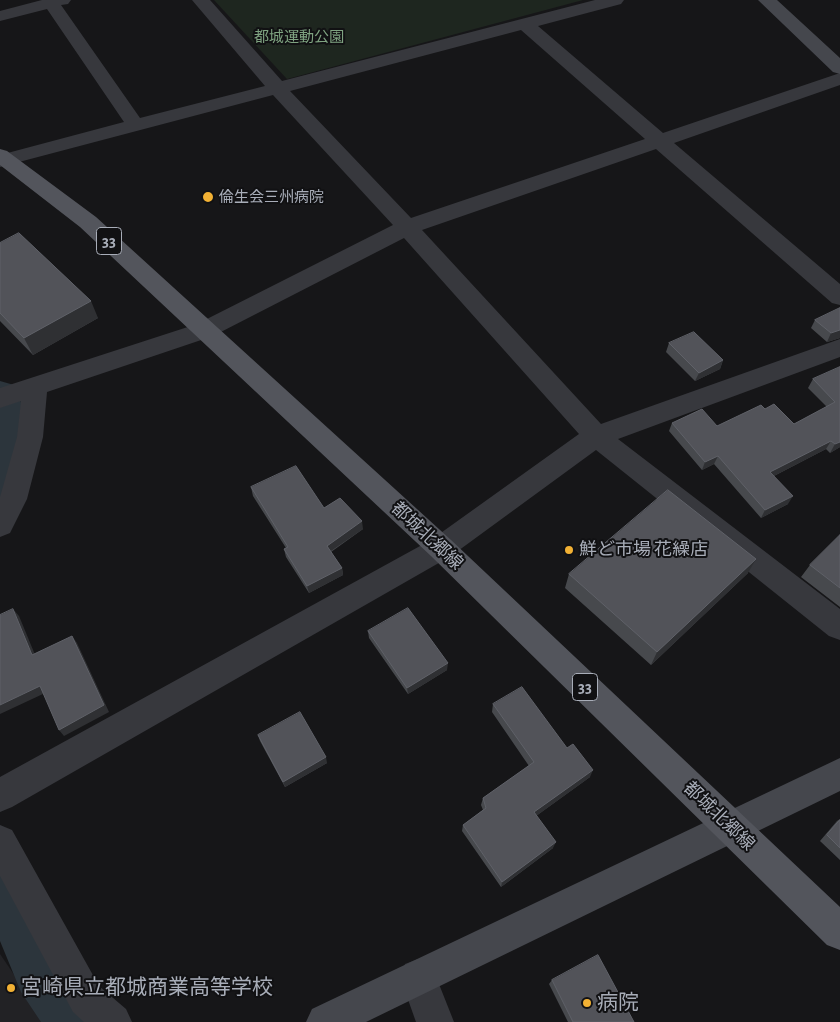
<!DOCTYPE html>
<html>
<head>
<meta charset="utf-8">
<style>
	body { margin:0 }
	canvas { display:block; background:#161618 }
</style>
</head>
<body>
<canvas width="840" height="1022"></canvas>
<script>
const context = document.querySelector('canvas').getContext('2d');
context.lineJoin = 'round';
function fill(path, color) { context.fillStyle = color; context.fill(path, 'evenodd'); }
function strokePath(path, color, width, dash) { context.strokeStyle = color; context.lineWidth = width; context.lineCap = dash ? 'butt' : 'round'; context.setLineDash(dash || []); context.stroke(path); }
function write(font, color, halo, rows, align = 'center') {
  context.font = font + ' "Alegreya Sans","Noto Sans JP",sans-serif'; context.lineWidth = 4; context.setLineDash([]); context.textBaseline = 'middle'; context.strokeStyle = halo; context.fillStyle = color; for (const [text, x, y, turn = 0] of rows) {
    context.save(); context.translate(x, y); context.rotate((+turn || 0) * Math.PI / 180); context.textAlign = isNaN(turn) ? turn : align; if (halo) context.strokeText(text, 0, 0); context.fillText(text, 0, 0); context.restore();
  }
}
fill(new Path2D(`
	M 0,954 L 46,1022 L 0,1022 Z`), '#222225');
fill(new Path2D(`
	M 214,0 L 583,0 L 287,79 Z`), '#1e261f');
fill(new Path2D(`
	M 0,381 L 14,385 L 20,396 L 29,458 L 21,484 L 15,496 L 0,501 Z
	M 0,847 L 20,855 L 63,950 L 97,1001 L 106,1022 L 41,1022 L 21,992 L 0,941 Z`), '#2c353c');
fill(new Path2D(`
	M 42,0 L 71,0 L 68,4 L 61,5 L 140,118 L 265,86 L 192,0 L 210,0 L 282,81 L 595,0 L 624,0 L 621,4 L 538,26 L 663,133 L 840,73 L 840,85 L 674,143 L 840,284 L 840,305 L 832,303 L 656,149 L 422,230 L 601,424 L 840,339 L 840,357 L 618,439 L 840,609 L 840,640 L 829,636 L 596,450 L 451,556 L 12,807 L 0,812 L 0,777 L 431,540 L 579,434 L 404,238 L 213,336 L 47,392 L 43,437 L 27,499 L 10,533 L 0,537 L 0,497 L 17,437 L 21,401 L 0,408 L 0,388 L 197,324 L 393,225 L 273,95 L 0,167 L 0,155 L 124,122 L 47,9 L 0,21 L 0,11 ZM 521,30 L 645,139 L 411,218 L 290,91 Z
	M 0,825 L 12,830 L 99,986 L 126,1009 L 132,1022 L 84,1022 L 73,1012 L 0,876 Z
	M 418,959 L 431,964 L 454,1022 L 416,1022 L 400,977 L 405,964 Z`), '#37383d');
fill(new Path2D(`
	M 758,0 L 777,0 L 840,58 L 840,74 L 833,72 Z
	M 840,758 L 840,791 L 366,1022 L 306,1022 L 312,1009 Z`), '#45474d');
fill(new Path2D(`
	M 0,149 L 7,151 L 96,217 L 451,540 L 840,907 L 840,950 L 827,945 L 431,556 L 80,227 L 0,165 Z`), '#53555c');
fill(new Path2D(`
	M 0,243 L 98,318 L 33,355 L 0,321 Z
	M 840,308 L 840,338 L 827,342 L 811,328 L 815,320 Z
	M 669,343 L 723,360 L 720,369 L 695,381 L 666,352 Z
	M 840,367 L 840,447 L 830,453 L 826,449 L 774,476 L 788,504 L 761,518 L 714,464 L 702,470 L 669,431 L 672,423 L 717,426 L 765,409 L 794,424 L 827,407 L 808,388 L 813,379 Z
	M 251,487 L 324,508 L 363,529 L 331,552 L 342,568 L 343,575 L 309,593 L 286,557 L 284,549 L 286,548 L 253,496 Z
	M 840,535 L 840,607 L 801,577 L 810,565 Z
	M 748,573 L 651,665 L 565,588 L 569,574 Z
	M 368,631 L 447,670 L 408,694 L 369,638 Z
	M 493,704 L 567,748 L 590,777 L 536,816 L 553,848 L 501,887 L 462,831 L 463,825 L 483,810 L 481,805 L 483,798 L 529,766 L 492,712 Z
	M 258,735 L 327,763 L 285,787 L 260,741 Z
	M 840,819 L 840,860 L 820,841 L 837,821 Z
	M 552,980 L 634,1022 L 568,1022 L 549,984 Z`), '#47494d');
fill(new Path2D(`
	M 91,301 L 98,318 L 33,355 L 24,338 Z
	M 840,330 L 840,338 L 827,342 L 831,333 Z
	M 723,360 L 720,369 L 695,381 L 699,373 Z
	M 831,441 L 826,449 L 766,480 L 770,472 Z
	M 840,442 L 840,447 L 830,453 L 835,444 Z
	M 718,456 L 714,464 L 702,470 L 705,462 Z
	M 793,496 L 788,504 L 761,518 L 765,510 Z
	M 362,521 L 363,529 L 328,553 L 327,546 Z
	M 756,559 L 748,573 L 651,665 L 657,652 Z
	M 342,568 L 343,575 L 309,593 L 307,586 Z
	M 13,609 L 19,616 L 38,662 L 32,655 Z
	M 72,636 L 77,643 L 109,712 L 64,736 L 59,730 Z
	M 448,663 L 447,670 L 408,694 L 407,688 Z
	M 40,686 L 45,693 L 0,714 L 0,705 Z
	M 326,757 L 327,763 L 285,787 L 283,782 Z
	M 593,770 L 590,777 L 532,819 L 534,812 Z
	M 556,842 L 553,848 L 501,887 L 502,882 Z`), '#2f3033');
const building = new Path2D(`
	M 19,233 L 91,301 L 24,338 L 0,313 L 0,243 Z
	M 840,308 L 840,330 L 831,333 L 815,320 Z
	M 694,332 L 723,360 L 699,373 L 669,343 Z
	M 840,367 L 840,442 L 835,444 L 831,441 L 770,472 L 793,496 L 765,510 L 718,456 L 705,462 L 672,423 L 702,409 L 717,426 L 761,405 L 765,409 L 774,404 L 794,424 L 835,402 L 813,379 Z
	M 296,466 L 324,508 L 340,498 L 362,521 L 327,546 L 342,568 L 307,586 L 284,549 L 288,547 L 251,487 Z
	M 668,490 L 756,559 L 657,652 L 569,574 Z
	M 840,535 L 840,588 L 810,565 Z
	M 408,608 L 448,663 L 407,688 L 368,631 Z
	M 13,609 L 32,655 L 72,636 L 104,705 L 59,730 L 40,686 L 0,705 L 0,615 Z
	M 522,687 L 567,748 L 573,744 L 593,770 L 534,812 L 556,842 L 502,882 L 463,825 L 486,808 L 483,798 L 534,762 L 493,704 Z
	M 300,712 L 326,757 L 283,782 L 258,735 Z
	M 840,820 L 840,848 L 827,835 Z
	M 598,955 L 634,1022 L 573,1022 L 552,980 Z`);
fill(building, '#525359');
strokePath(building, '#5f6168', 1);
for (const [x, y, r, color] of [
	[208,197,6,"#f2b134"],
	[569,550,5,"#f2b134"],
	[11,988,5,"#f2b134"],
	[587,1003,5,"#f2b134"]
]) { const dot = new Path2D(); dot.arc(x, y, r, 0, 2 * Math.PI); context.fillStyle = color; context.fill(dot); strokePath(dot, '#111113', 2); }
write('15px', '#7fa381', '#111113', [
	["都城運動公園",299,37]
]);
write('15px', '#a8adb8', '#111113', [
	["倫生会三州病院",219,197]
], 'left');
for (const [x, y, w] of [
	[109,241,25],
	[585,687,25]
]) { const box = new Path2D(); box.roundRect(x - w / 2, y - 13.5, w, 27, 4); context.fillStyle = '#111113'; context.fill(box); strokePath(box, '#a8adb8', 1); }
write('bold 16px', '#a8adb8', null, [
	["33",109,241],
	["33",585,687]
]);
write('18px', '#a8adb8', '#111113', [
	["都城北郷線",427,536,43],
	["都城北郷線",719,816,44]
]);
write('18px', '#a8adb8', '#111113', [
	["鮮ど市場 花繰店",579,550]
], 'left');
write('21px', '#a8adb8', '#111113', [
	["宮崎県立都城商業高等学校",21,988],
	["病院",597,1003]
], 'left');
</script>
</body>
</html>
